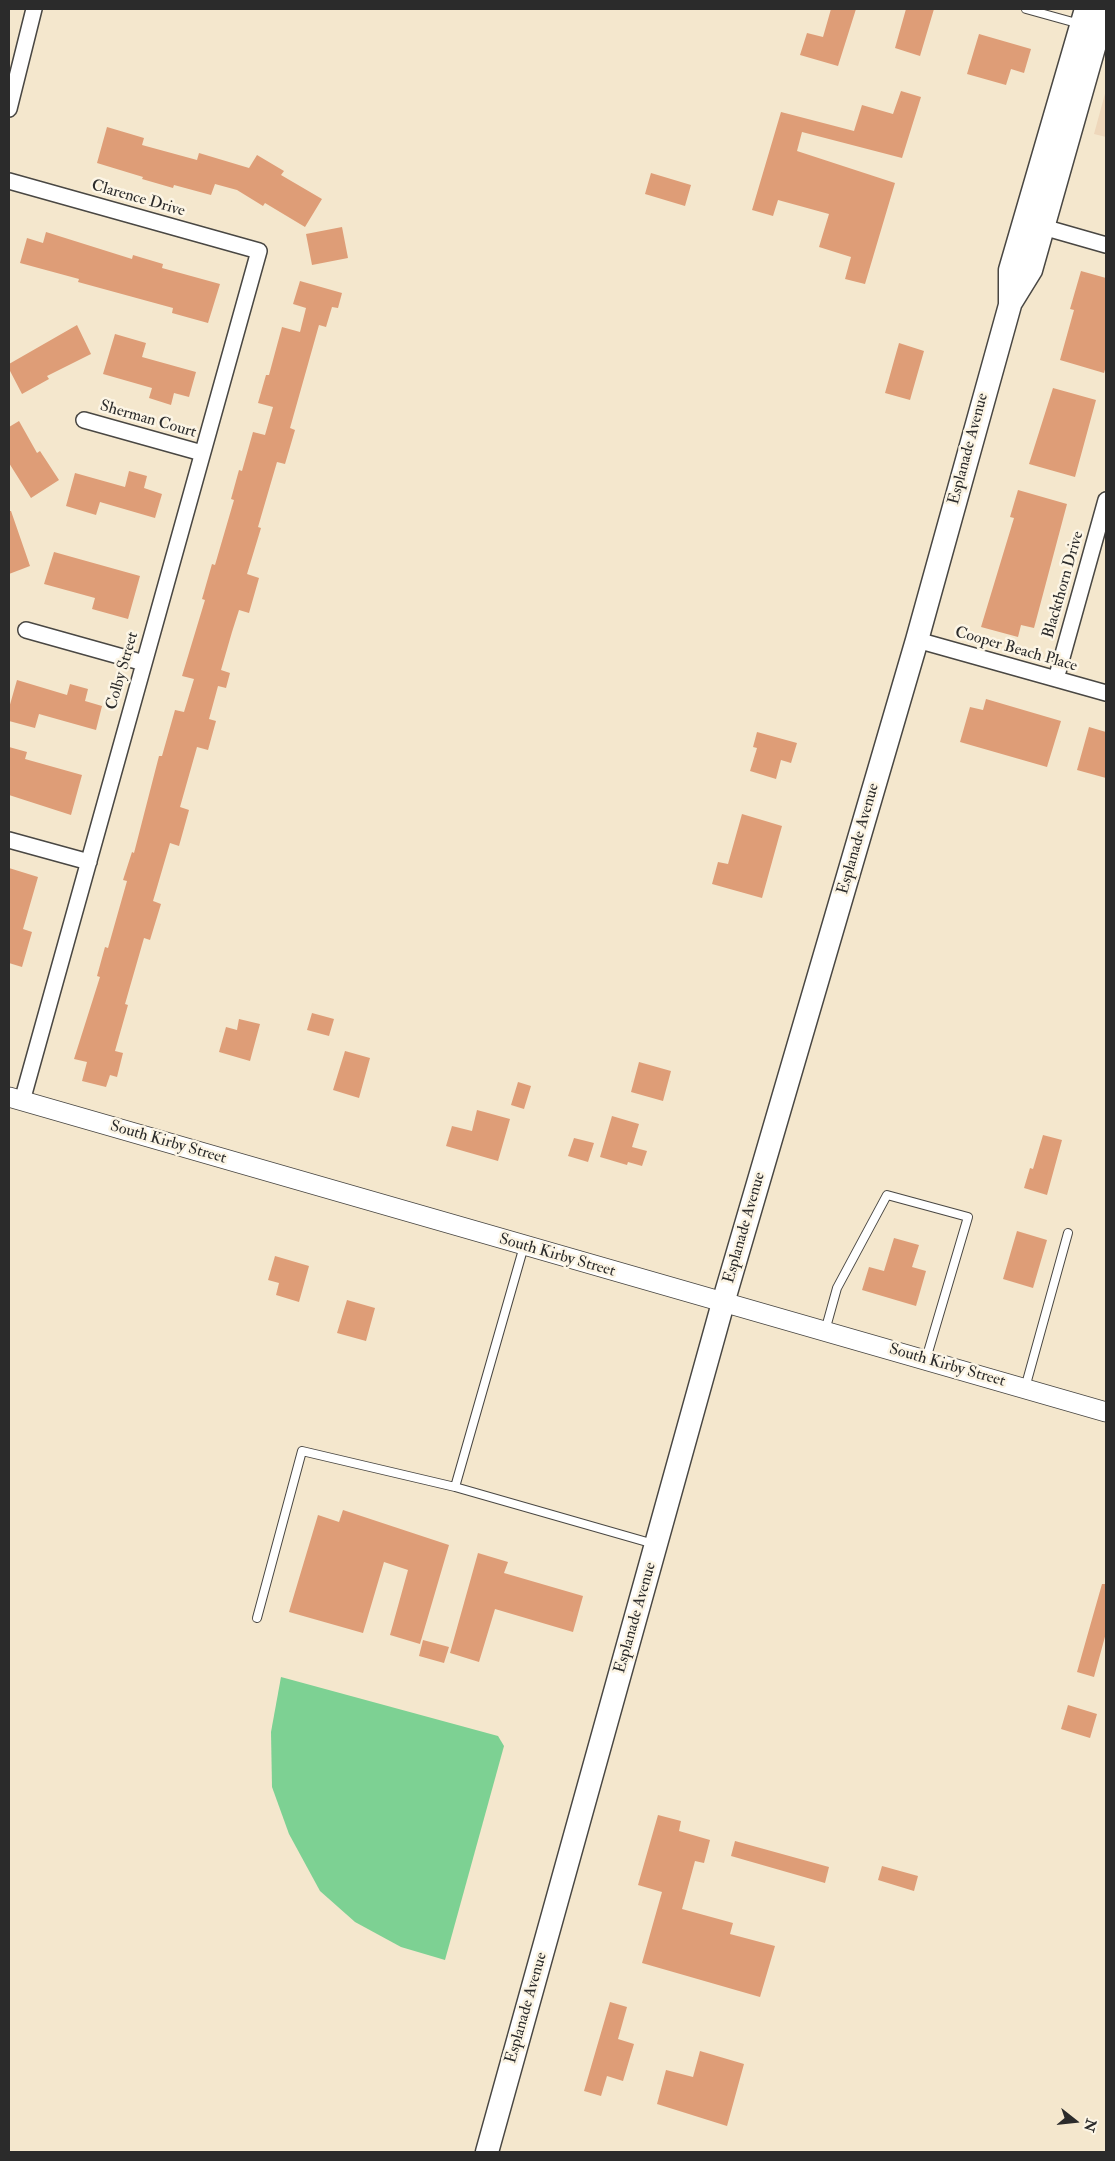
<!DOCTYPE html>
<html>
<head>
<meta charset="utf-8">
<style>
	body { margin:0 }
	#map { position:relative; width:1115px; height:2161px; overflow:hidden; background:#f4e7cd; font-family:"IM FELL Double Pica",serif }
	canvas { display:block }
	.frame { position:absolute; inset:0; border:10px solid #2b2b2b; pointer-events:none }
	.north { position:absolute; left:1050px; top:2096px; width:50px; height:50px; -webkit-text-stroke:4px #fcf5e5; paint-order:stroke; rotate:106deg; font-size:14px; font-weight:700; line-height:20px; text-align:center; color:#2b2b2b }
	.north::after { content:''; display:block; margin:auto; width:18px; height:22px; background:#2b2b2b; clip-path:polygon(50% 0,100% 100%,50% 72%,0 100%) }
</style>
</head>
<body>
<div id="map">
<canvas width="1115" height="2161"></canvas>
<div class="frame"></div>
<div class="north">N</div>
</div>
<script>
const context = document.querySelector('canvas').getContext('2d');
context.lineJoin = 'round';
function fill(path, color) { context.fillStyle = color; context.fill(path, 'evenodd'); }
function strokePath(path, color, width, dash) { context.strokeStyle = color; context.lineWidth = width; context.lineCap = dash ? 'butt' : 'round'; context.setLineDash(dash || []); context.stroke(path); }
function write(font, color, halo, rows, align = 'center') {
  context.font = font + ' "IM FELL Double Pica",serif'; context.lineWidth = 5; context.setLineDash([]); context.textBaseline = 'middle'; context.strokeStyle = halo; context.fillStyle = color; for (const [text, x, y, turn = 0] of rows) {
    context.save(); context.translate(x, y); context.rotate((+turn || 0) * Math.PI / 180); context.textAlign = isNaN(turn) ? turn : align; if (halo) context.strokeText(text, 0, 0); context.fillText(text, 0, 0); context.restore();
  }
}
fill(new Path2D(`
	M 1106,90 L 1106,137 L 1094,134 Z`), '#eed7bb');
fill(new Path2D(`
	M 281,1677 L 498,1736 L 504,1746 L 445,1960 L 401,1947 L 355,1922 L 320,1891 L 289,1834 L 272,1787 L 271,1732 Z`), '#7dd193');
fill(new Path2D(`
	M 831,9 L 856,9 L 838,66 L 800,55 L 807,33 L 823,37 Z
	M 906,9 L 934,9 L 920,56 L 895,48 Z
	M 979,34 L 1031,49 L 1024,73 L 1011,69 L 1006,85 L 967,74 Z
	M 901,91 L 921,97 L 902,158 L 802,132 L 797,151 L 895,183 L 865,284 L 845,279 L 851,257 L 819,247 L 829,214 L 778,200 L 773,216 L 752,210 L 781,112 L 854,131 L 862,105 L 893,114 Z
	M 107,127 L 144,138 L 142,145 L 197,160 L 199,153 L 249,168 L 257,155 L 284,171 L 281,175 L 322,199 L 305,227 L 265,203 L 263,206 L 237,190 L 215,184 L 211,195 L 174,185 L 173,188 L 142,179 L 143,177 L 97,163 Z
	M 651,173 L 691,185 L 685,206 L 645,194 Z
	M 342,227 L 348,258 L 312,265 L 306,234 Z
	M 46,232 L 132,259 L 133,255 L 163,264 L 162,268 L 220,284 L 208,323 L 172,313 L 173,308 L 78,282 L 79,279 L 20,263 L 27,238 L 43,243 Z
	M 1081,271 L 1106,278 L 1106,366 L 1104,373 L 1060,360 L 1074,310 L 1070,309 Z
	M 300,281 L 342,293 L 338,308 L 332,307 L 326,327 L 319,325 L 290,428 L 295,430 L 285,464 L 277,462 L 258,527 L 261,528 L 247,574 L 259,578 L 249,613 L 239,610 L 232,632 L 221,670 L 230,673 L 226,688 L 218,686 L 209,719 L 216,721 L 208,750 L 197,747 L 180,807 L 189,810 L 179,846 L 170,843 L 153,901 L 161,904 L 150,940 L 144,938 L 125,1004 L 128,1005 L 115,1051 L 123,1053 L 117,1077 L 110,1075 L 106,1087 L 82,1081 L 87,1062 L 74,1059 L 100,977 L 97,976 L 105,947 L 108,948 L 127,881 L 123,880 L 132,852 L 134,853 L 159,756 L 162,756 L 175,710 L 184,712 L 194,679 L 182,676 L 205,600 L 202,599 L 212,564 L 215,565 L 234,500 L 231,499 L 239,470 L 242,471 L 253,432 L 265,435 L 273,407 L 258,403 L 266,375 L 269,375 L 282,327 L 300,332 L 306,308 L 293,304 Z
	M 77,325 L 91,354 L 47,376 L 49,379 L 22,394 L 9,369 L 9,364 Z
	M 115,334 L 146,343 L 142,357 L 196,372 L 189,397 L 174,393 L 171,405 L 149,398 L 152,388 L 103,374 Z
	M 899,343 L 924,351 L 910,400 L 885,393 Z
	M 1053,388 L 1096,400 L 1075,477 L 1029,464 Z
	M 19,421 L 37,453 L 40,451 L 59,480 L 31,498 L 9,463 L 9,427 Z
	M 129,471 L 147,476 L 144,488 L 162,494 L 155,518 L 100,502 L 96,515 L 66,506 L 75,473 L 125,487 Z
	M 1018,490 L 1067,504 L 1034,628 L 1021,625 L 1018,637 L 981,627 L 1014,518 L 1010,517 Z
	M 9,511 L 11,511 L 30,566 L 9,574 Z
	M 54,552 L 140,576 L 128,619 L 92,609 L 95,598 L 44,584 Z
	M 17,680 L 67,695 L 70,684 L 88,689 L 85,701 L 102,706 L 96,730 L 39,714 L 35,728 L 9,721 L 9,708 Z
	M 986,699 L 1061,721 L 1047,767 L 960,742 L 970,707 L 983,710 Z
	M 1089,727 L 1106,732 L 1106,778 L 1077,770 Z
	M 757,732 L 797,743 L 791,763 L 781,760 L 776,779 L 750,771 L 757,748 L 753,747 Z
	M 9,747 L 27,752 L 25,759 L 82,775 L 71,815 L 9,795 Z
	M 742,814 L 782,826 L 762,898 L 712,884 L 718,862 L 728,864 Z
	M 9,868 L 38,877 L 23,929 L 32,932 L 22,967 L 9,963 Z
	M 312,1013 L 334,1019 L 329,1036 L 307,1030 Z
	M 239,1019 L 260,1024 L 250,1061 L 219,1052 L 226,1027 L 237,1030 Z
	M 345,1051 L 370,1058 L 359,1098 L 333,1090 Z
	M 639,1062 L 671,1071 L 663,1101 L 631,1092 Z
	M 518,1082 L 531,1086 L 524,1109 L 511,1105 Z
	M 477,1110 L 510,1119 L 498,1161 L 446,1146 L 452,1126 L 472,1131 Z
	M 612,1116 L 639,1124 L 632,1147 L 647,1151 L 642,1166 L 628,1162 L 627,1165 L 600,1157 Z
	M 1043,1135 L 1062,1140 L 1047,1195 L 1024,1188 L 1030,1168 L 1033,1169 Z
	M 574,1138 L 594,1143 L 588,1162 L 568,1156 Z
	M 1017,1231 L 1047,1240 L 1033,1288 L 1003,1279 Z
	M 894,1238 L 919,1245 L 912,1267 L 926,1271 L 916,1306 L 862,1290 L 869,1267 L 884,1271 Z
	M 275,1256 L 309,1266 L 299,1302 L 276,1295 L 279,1283 L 268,1280 Z
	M 347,1300 L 375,1308 L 366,1341 L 337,1333 Z
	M 343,1510 L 449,1545 L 420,1644 L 390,1635 L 408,1570 L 384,1562 L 363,1633 L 289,1612 L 318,1515 L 339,1522 Z
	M 478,1553 L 508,1562 L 504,1573 L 583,1596 L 573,1632 L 495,1609 L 479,1662 L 450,1653 Z
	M 1102,1584 L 1106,1584 L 1106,1633 L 1094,1677 L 1077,1672 Z
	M 423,1640 L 449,1647 L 444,1663 L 419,1656 Z
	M 1068,1705 L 1097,1714 L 1090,1738 L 1061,1729 Z
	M 658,1815 L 681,1821 L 679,1831 L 710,1840 L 704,1863 L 695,1861 L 682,1909 L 733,1923 L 730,1934 L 775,1946 L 760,1997 L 642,1963 L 662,1892 L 638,1885 Z
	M 735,1841 L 829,1867 L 825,1883 L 731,1856 Z
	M 882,1866 L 918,1876 L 914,1891 L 878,1880 Z
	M 610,2002 L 627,2007 L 618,2039 L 634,2044 L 623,2081 L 607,2076 L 601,2096 L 584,2091 Z
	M 700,2051 L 744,2064 L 727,2126 L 657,2104 L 666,2070 L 693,2077 Z`), '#de9d77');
const service = new Path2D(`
	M 1026,9 L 1080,24
	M 524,1246 L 455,1487 L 654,1544
	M 825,1331 L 837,1288 L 887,1195 L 968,1217 L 926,1359
	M 1025,1388 L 1068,1233
	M 257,1618 L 302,1451 L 455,1487`);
const minor = new Path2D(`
	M 9,109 L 34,9
	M 9,181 L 259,251 L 22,1101
	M 1043,227 L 1106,245
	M 84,420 L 202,453
	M 26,630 L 144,663
	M 917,640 L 1106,693
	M 1056,679 L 1106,500
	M 9,840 L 89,862`);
const tertiary = new Path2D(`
	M 9,1097 L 1106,1412`);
const secondary = new Path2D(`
	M 1010,304 L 1031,270 L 1105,9
	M 487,2152 L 723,1303 L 917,640 L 1010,305 L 1010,270 L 1086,9`);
strokePath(service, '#494743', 10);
strokePath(minor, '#494743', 18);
strokePath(tertiary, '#494743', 21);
strokePath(secondary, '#494743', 25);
strokePath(service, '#fff', 8);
strokePath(minor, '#fff', 15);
strokePath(tertiary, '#fff', 19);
strokePath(secondary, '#fff', 22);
write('16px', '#2b2b2b', '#fcf5e5', [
	["Clarence Drive",138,199,16],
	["Sherman Court",148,420,16],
	["Esplanade Avenue",969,449,-75],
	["Blackthorn Drive",1064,585,-74],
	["Cooper Beach Place",1016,650,16],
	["Colby Street",123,671,-74],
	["Esplanade Avenue",859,839,-74],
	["South Kirby Street",168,1143,16],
	["Esplanade Avenue",745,1228,-74],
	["South Kirby Street",557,1256,16],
	["South Kirby Street",947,1366,16],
	["Esplanade Avenue",636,1618,-74],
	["Esplanade Avenue",527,2008,-74]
]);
</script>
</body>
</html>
